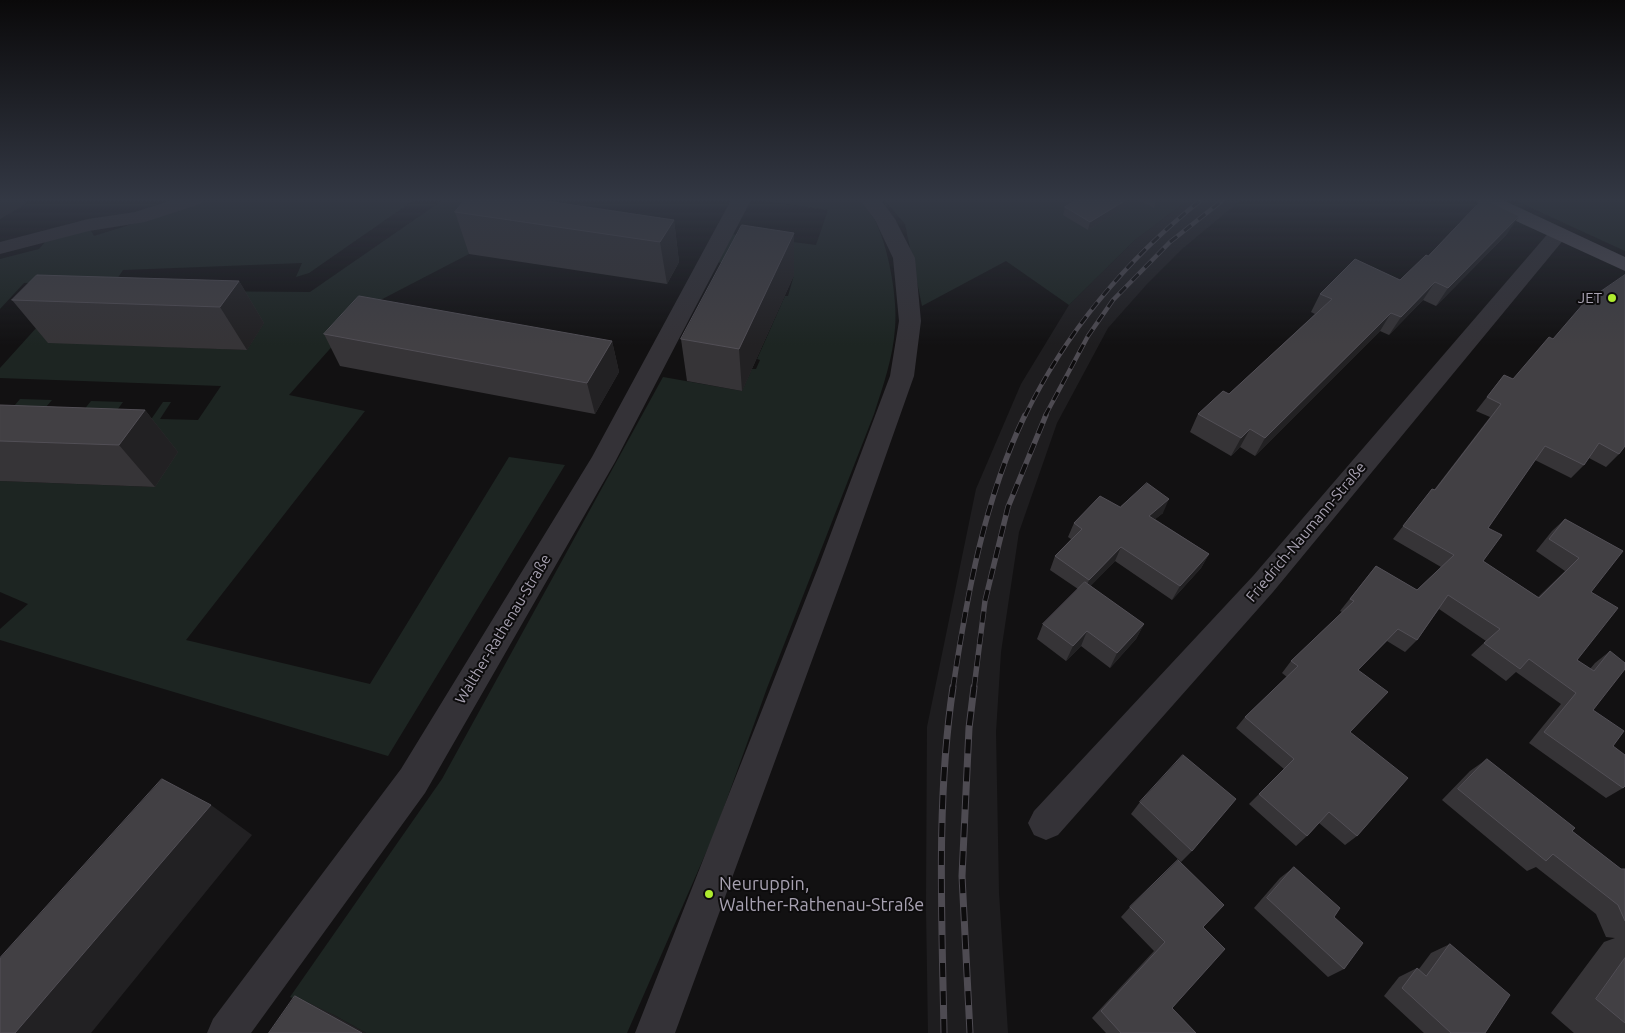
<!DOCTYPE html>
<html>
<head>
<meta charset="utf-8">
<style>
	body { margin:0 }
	canvas { display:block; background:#121112 }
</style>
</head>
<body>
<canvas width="1625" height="1033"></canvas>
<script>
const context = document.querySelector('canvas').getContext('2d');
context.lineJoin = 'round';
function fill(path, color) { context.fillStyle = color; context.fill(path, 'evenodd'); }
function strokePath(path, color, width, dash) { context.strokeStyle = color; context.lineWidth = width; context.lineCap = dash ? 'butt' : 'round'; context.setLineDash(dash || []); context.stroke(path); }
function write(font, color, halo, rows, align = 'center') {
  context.font = font + ' Ubuntu,sans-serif'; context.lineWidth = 4; context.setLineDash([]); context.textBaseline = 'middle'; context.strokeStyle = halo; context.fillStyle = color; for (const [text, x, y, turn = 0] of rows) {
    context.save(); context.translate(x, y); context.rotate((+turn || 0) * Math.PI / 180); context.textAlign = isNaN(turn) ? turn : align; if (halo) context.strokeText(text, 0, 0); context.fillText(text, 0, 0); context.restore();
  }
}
fill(new Path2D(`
	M 1188,200 L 1241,200 L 1182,249 L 1147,284 L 1108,328 L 1057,423 L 1019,532 L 1001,652 L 996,732 L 999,893 L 1008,1033 L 928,1033 L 926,907 L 927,727 L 976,489 L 1021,384 L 1069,305 L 1135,240 Z`), '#1e1d1f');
fill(new Path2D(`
	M 209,200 L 414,200 L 309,273 L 296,277 L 302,263 L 123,270 L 115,282 L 24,283 L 0,309 L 0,259 L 39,249 L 46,241 L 90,229 L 94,236 Z
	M 443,200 L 513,200 L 469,254 L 367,307 L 289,395 L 365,411 L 186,640 L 370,684 L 509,457 L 565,465 L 388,756 L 0,640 L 0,629 L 28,604 L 0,592 L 0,481 L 155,487 L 9,412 L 20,399 L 52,400 L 40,414 L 79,416 L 91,401 L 123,402 L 112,417 L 152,418 L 163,402 L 171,402 L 160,419 L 198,420 L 221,386 L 0,378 L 0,368 L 47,316 L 177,291 L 310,292 ZM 264,323 L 247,350 L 48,342 Z
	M 758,200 L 860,200 C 864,206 870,212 874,219 C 888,244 898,299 895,328 C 893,358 883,386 874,414 L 767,688 L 715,832 L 627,1033 L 366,1033 L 334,1015 L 290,997 L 442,779 L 663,377 L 742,391 L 752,369 L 756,369 L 760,360 L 757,359 L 785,296 L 788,296 L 794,275 L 716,262 L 731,234 L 816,245 L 828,210 Z
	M 884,200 L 1188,200 L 1135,240 L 1069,305 L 1006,261 L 922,306 L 905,224 Z
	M 1514,200 L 1625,200 L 1625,251 Z`), '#1d2522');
fill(new Path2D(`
	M 172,200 L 203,200 L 200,204 L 145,222 L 89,231 L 0,254 L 0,242 L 88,219 L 135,212 Z
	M 731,200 L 751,200 L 615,462 L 425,793 L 251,1033 L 207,1033 L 213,1019 L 401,769 L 592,457 Z
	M 860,200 L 881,200 L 895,219 L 915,258 L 921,321 L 914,376 L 847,565 L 675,1033 L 635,1033 L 819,565 L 890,376 L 899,321 L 893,258 L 875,220 Z
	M 1558,228 L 1565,230 L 1568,234 L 1565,238 L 1273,592 L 1058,835 L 1046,840 L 1034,835 L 1028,823 L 1034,811 L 1253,576 L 1551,230 Z`), '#343237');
fill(new Path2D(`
	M 1476,200 L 1503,200 L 1625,257 L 1625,271 L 1479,204 Z`), '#514e56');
const railFar2 = new Path2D(`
	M 1025,416 C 1067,330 1126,260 1201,200
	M 1045,416 L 1088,336 L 1113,300 L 1170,242 L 1223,200`);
const railFar1 = new Path2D(`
	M 953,688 C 967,595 984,500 1025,415
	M 974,688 L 985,601 L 1008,507 L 1046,415`);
const rail = new Path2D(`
	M 944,1033 C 942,918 936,801 953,687
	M 970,1033 L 962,876 L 969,728 L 974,687`);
strokePath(railFar2, '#4e4b52', 4.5);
strokePath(railFar1, '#4e4b52', 5.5);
strokePath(rail, '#4e4b52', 7);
strokePath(railFar2, '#0d0c0d', 3, [9]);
strokePath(railFar1, '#0d0c0d', 4, [11]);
strokePath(rail, '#0d0c0d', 5, [14]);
fill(new Path2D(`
	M 1077,200 L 1137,200 L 1088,230 L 1063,215 L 1065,207 Z
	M 1139,200 L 1165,200 L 1154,208 Z
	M 455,212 L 674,220 L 679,262 L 667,284 L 469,254 Z
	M 1507,234 L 1436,306 L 1423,300 L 1389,335 L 1380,331 L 1255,456 L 1240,447 L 1231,456 L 1190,432 L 1198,414 L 1229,394 L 1315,314 L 1311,312 L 1320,294 L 1400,280 L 1428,256 Z
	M 794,275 L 742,391 L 687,381 L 681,339 Z
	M 239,281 L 264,323 L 247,350 L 48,343 L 12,300 Z
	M 324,334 L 612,341 L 619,372 L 595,414 L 340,366 Z
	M 1504,375 L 1619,454 L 1606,467 L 1589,458 L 1584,465 L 1571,478 L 1535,460 L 1488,528 L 1483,561 L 1538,597 L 1565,571 L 1536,551 L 1552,531 L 1565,519 L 1591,592 L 1577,660 L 1590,669 L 1595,663 L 1610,651 L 1593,710 L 1613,746 L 1623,788 L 1606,798 L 1529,743 L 1561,704 L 1516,672 L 1506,681 L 1471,655 L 1486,641 L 1439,609 L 1417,640 L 1405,652 L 1387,641 L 1358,670 L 1350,732 L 1357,836 L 1345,845 L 1319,823 L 1307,836 L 1296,846 L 1249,804 L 1284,769 L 1236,728 L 1245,717 L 1287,677 L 1282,673 L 1291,661 L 1342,612 L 1340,611 L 1376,566 L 1417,590 L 1441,567 L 1393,539 L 1432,489 L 1434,490 L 1490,417 L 1476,411 Z
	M 0,405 L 145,410 L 178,452 L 155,487 L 0,481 Z
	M 1120,507 L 1163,513 L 1155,519 L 1209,554 L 1201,568 L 1172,600 L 1115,561 L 1090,586 L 1144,624 L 1136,639 L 1110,668 L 1081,646 L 1066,661 L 1037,639 L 1043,624 L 1078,589 L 1050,570 L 1055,556 L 1071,539 L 1068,537 L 1074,523 Z
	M 1487,759 L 1572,831 L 1621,869 L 1625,869 L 1625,1033 L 1574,1033 L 1551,1013 L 1604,942 L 1615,938 L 1606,937 L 1596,914 L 1536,867 L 1527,871 L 1442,800 L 1470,771 Z
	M 1140,802 L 1192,851 L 1181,862 L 1131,814 Z
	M 1294,867 L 1344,969 L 1328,977 L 1254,908 L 1280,878 Z
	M 1130,907 L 1203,927 L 1172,1008 L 1196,1033 L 1106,1033 L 1092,1018 L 1154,951 L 1121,917 Z
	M 1450,944 L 1485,1033 L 1424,1033 L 1384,996 L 1399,977 L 1417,968 L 1419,969 L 1431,953 Z`), '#363437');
fill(new Path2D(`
	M 0,200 L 25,200 L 26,204 L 0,219 Z
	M 1126,200 L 1137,200 L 1088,230 L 1090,222 Z
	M 1156,200 L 1165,200 L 1154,208 Z
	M 1519,216 L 1507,234 L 1436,306 L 1448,288 Z
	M 674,220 L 679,262 L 667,284 L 660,242 Z
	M 794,233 L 794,275 L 742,391 L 739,349 Z
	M 239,281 L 264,323 L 247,350 L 220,307 Z
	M 1435,282 L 1423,300 L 1389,335 L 1401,317 Z
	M 1391,313 L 1380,331 L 1255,456 L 1265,438 Z
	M 612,341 L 619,372 L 595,414 L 587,383 Z
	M 145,410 L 178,452 L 155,487 L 119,445 Z
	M 1250,429 L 1240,447 L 1231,456 L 1241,438 Z
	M 1169,499 L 1163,513 L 1142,530 L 1149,516 Z
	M 1121,547 L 1115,561 L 1083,594 L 1089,580 Z
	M 1209,554 L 1201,568 L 1172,600 L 1180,586 Z
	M 1144,624 L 1136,639 L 1110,668 L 1117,653 Z
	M 1087,631 L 1081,646 L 1066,661 L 1073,646 Z
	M 211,805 L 252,835 L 91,1033 L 15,1033 Z
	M 295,996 L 334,1015 L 366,1033 L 362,1033 Z`), '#222123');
const building = new Path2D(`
	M 465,200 L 540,200 L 674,220 L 660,242 L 455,212 Z
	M 1077,200 L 1126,200 L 1090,222 L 1065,207 Z
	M 1482,200 L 1486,200 L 1519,216 L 1448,288 L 1435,282 L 1401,317 L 1391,313 L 1265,438 L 1250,429 L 1241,438 L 1198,414 L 1223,391 L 1229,394 L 1332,299 L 1320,294 L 1355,259 L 1400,280 L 1426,255 L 1428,256 Z
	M 742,225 L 794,233 L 739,349 L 681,339 Z
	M 37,275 L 239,281 L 220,307 L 12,300 Z
	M 1625,275 L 1625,446 L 1619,454 L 1599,443 L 1584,465 L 1545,446 L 1488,528 L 1502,535 L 1483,561 L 1539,598 L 1579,558 L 1549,539 L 1565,519 L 1623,551 L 1591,592 L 1618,608 L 1577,660 L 1594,671 L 1610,651 L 1625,663 L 1625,669 L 1593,710 L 1624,731 L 1613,746 L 1625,755 L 1625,786 L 1623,788 L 1544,732 L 1576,693 L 1529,659 L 1520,669 L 1484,643 L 1500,629 L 1448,595 L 1417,640 L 1398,629 L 1358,670 L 1388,692 L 1350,732 L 1408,778 L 1357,836 L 1329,812 L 1307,836 L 1259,794 L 1294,759 L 1245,717 L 1298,666 L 1291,661 L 1354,601 L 1350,599 L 1376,566 L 1417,590 L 1454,555 L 1403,526 L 1432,489 L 1435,490 L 1501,404 L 1487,397 L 1504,375 L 1513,379 L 1549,337 L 1553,339 L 1584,303 Z
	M 359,296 L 612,341 L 587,383 L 324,334 Z
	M 0,405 L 145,410 L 119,445 L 0,441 Z
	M 1147,483 L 1169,499 L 1149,516 L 1209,554 L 1180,586 L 1121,547 L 1089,580 L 1055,556 L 1082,529 L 1074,523 L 1100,496 L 1120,507 Z
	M 1085,582 L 1144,624 L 1117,653 L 1087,631 L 1073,646 L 1043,624 Z
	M 1183,755 L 1236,799 L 1192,851 L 1140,802 Z
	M 1487,759 L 1575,828 L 1572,831 L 1621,869 L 1625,869 L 1625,921 L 1618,905 L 1553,854 L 1546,861 L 1458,789 Z
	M 162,779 L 211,805 L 15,1033 L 0,1033 L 0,958 Z
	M 1178,860 L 1224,905 L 1203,927 L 1225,949 L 1172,1008 L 1196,1033 L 1121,1033 L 1101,1011 L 1165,942 L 1130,907 Z
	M 1294,867 L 1340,908 L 1334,917 L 1363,943 L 1344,969 L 1267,898 Z
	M 1450,944 L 1510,995 L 1485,1033 L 1451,1033 L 1402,988 L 1417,968 L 1426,976 Z
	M 1625,958 L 1625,1023 L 1596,999 Z
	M 295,996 L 362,1033 L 269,1033 Z`);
fill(building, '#424044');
strokePath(building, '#524f56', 1);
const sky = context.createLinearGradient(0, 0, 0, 345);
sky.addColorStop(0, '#0a090a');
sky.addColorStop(0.58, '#333844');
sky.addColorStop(1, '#33384400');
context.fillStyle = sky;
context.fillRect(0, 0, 1625, 345);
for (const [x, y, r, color] of [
	[1612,298,5,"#afec2f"],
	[709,894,5,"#afec2f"]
]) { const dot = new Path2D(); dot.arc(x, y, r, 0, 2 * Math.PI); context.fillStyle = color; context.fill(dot); strokePath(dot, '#0d0c0d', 2); }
write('15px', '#a8a2b2', '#0d0c0d', [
	["JET",1602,298]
], 'right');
write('15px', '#a8a2b2', '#0d0c0d', [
	["Friedrich-Naumann-Straße",1306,532,-50],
	["Walther-Rathenau-Straße",503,629,-59]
]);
write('18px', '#a8a2b2', '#0d0c0d', [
	["Neuruppin,",719,884],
	["Walther-Rathenau-Straße",719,905]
], 'left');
</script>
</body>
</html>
